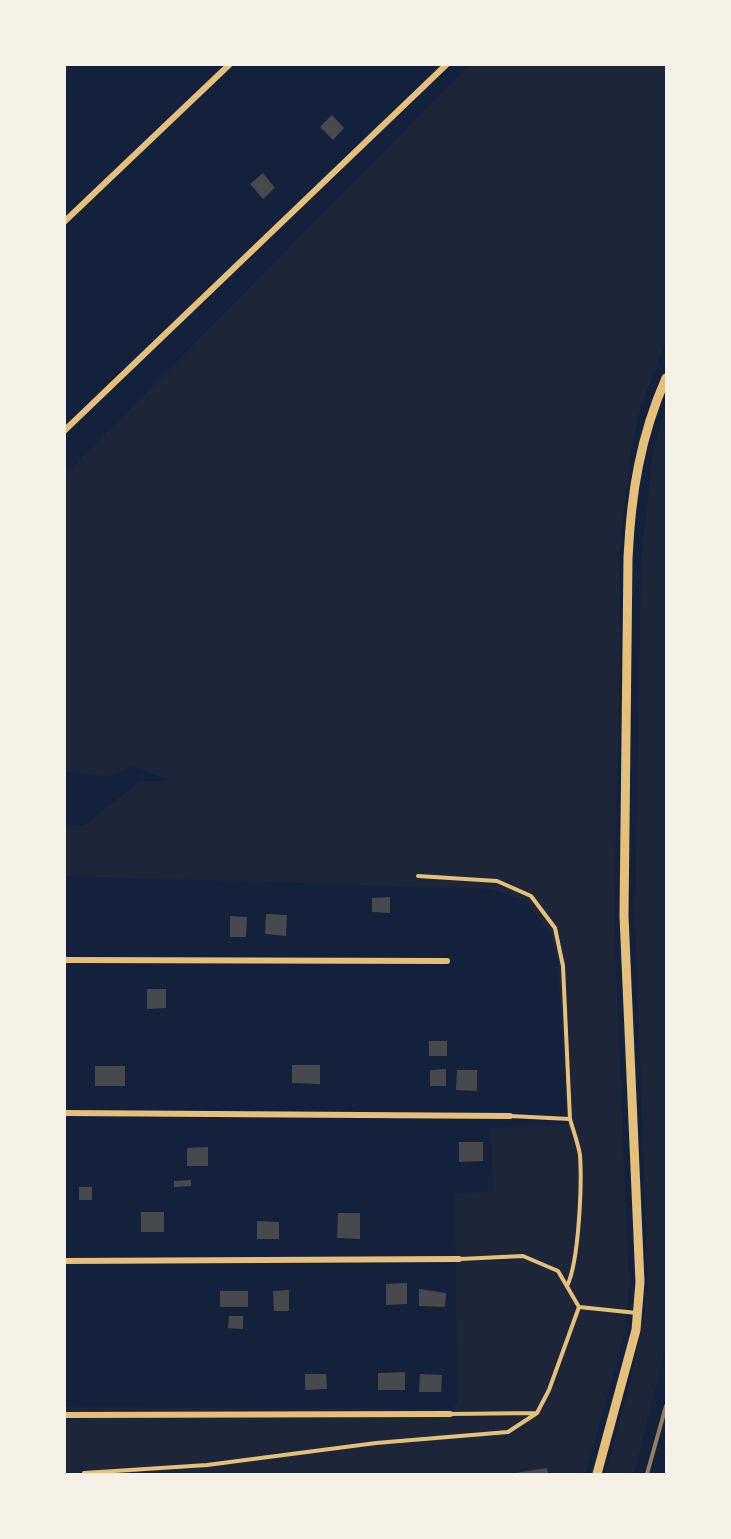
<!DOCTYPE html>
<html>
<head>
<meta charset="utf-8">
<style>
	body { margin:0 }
	#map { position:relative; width:731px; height:1539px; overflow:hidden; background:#14213d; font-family:"DejaVu Sans",sans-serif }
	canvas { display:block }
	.frame { position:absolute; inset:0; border:66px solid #f6f1e7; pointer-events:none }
</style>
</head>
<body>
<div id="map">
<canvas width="731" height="1539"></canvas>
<div class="frame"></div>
</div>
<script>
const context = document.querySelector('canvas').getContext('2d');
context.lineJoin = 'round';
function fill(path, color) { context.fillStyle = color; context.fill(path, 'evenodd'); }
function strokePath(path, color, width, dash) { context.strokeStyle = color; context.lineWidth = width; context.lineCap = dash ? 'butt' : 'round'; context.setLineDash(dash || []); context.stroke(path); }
fill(new Path2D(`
	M 469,65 L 666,65 L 666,341 L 641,406 L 631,449 L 619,558 L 620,662 L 614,920 L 629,1283 L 626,1328 L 586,1474 L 65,1474 L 65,1407 L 451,1409 L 457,1403 L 455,1194 L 493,1191 L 491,1128 L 567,1125 L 558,961 L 549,930 L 525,901 L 491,889 L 65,876 L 65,825 L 83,826 L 141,781 L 171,781 L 131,765 L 111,777 L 65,771 L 65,475 Z
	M 666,407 L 666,1345 L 634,1474 L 606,1474 C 622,1411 640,1351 648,1286 L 635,918 L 641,561 L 653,450 Z`), '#1d2539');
fill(new Path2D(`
	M 332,115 L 344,128 L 333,140 L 320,127 Z
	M 263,173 L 275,188 L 263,199 L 250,184 Z
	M 390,897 L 390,913 L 372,912 L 372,898 Z
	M 266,914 L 287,915 L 286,936 L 265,934 Z
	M 230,916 L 247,917 L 246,937 L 230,937 Z
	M 147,989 L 166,989 L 166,1008 L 147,1009 Z
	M 429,1041 L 447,1041 L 447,1056 L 429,1056 Z
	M 292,1065 L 320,1065 L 320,1084 L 292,1083 Z
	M 95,1066 L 125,1066 L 125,1086 L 95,1086 Z
	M 446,1069 L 446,1086 L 430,1086 L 430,1070 Z
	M 457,1070 L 477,1070 L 477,1091 L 456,1090 Z
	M 459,1142 L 483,1142 L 483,1161 L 459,1162 Z
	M 208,1147 L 208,1166 L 187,1166 L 187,1148 Z
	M 191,1180 L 191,1186 L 174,1187 L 174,1181 Z
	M 79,1187 L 92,1187 L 92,1200 L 79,1200 Z
	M 141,1212 L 164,1212 L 164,1232 L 141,1232 Z
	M 338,1213 L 360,1213 L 360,1239 L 337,1238 Z
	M 257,1221 L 279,1222 L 279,1239 L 257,1239 Z
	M 407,1283 L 407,1304 L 386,1305 L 386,1284 Z
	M 419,1289 L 446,1293 L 445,1307 L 419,1306 Z
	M 289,1290 L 289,1311 L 274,1311 L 273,1291 Z
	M 220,1291 L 248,1291 L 248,1307 L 220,1307 Z
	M 229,1316 L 243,1316 L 243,1329 L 228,1328 Z
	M 405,1372 L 405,1390 L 378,1390 L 378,1373 Z
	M 305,1374 L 326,1374 L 327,1389 L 305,1390 Z
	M 420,1374 L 442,1375 L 441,1392 L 419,1392 Z
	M 547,1468 L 548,1474 L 515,1474 L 515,1473 Z`), '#48494c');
strokePath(new Path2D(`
	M 418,876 L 497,881 L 531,896 L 555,928 L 563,966 L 570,1119 L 510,1116
	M 567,1286 C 579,1262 582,1184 580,1155 C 578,1143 573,1130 570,1119
	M 579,1307 L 637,1313
	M 450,1414 L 536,1413
	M 84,1473 L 207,1465 L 376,1443 L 508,1432 L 537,1413 L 549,1390 L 579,1307 L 558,1271 L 523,1256 L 460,1259`), '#e5c07b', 4);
strokePath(new Path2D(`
	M 64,222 L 230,64
	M 64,431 L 447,64
	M 64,960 L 447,961
	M 64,1113 L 510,1116
	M 64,1261 L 459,1259
	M 64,1415 L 450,1414`), '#e5c07b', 6);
strokePath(new Path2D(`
	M 597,1474 L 636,1330 L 640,1282 L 624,916 L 628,558 C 631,494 640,437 666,378`), '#e5c07b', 9);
strokePath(new Path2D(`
	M 647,1474 L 666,1406`), '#918062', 4);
</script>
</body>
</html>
